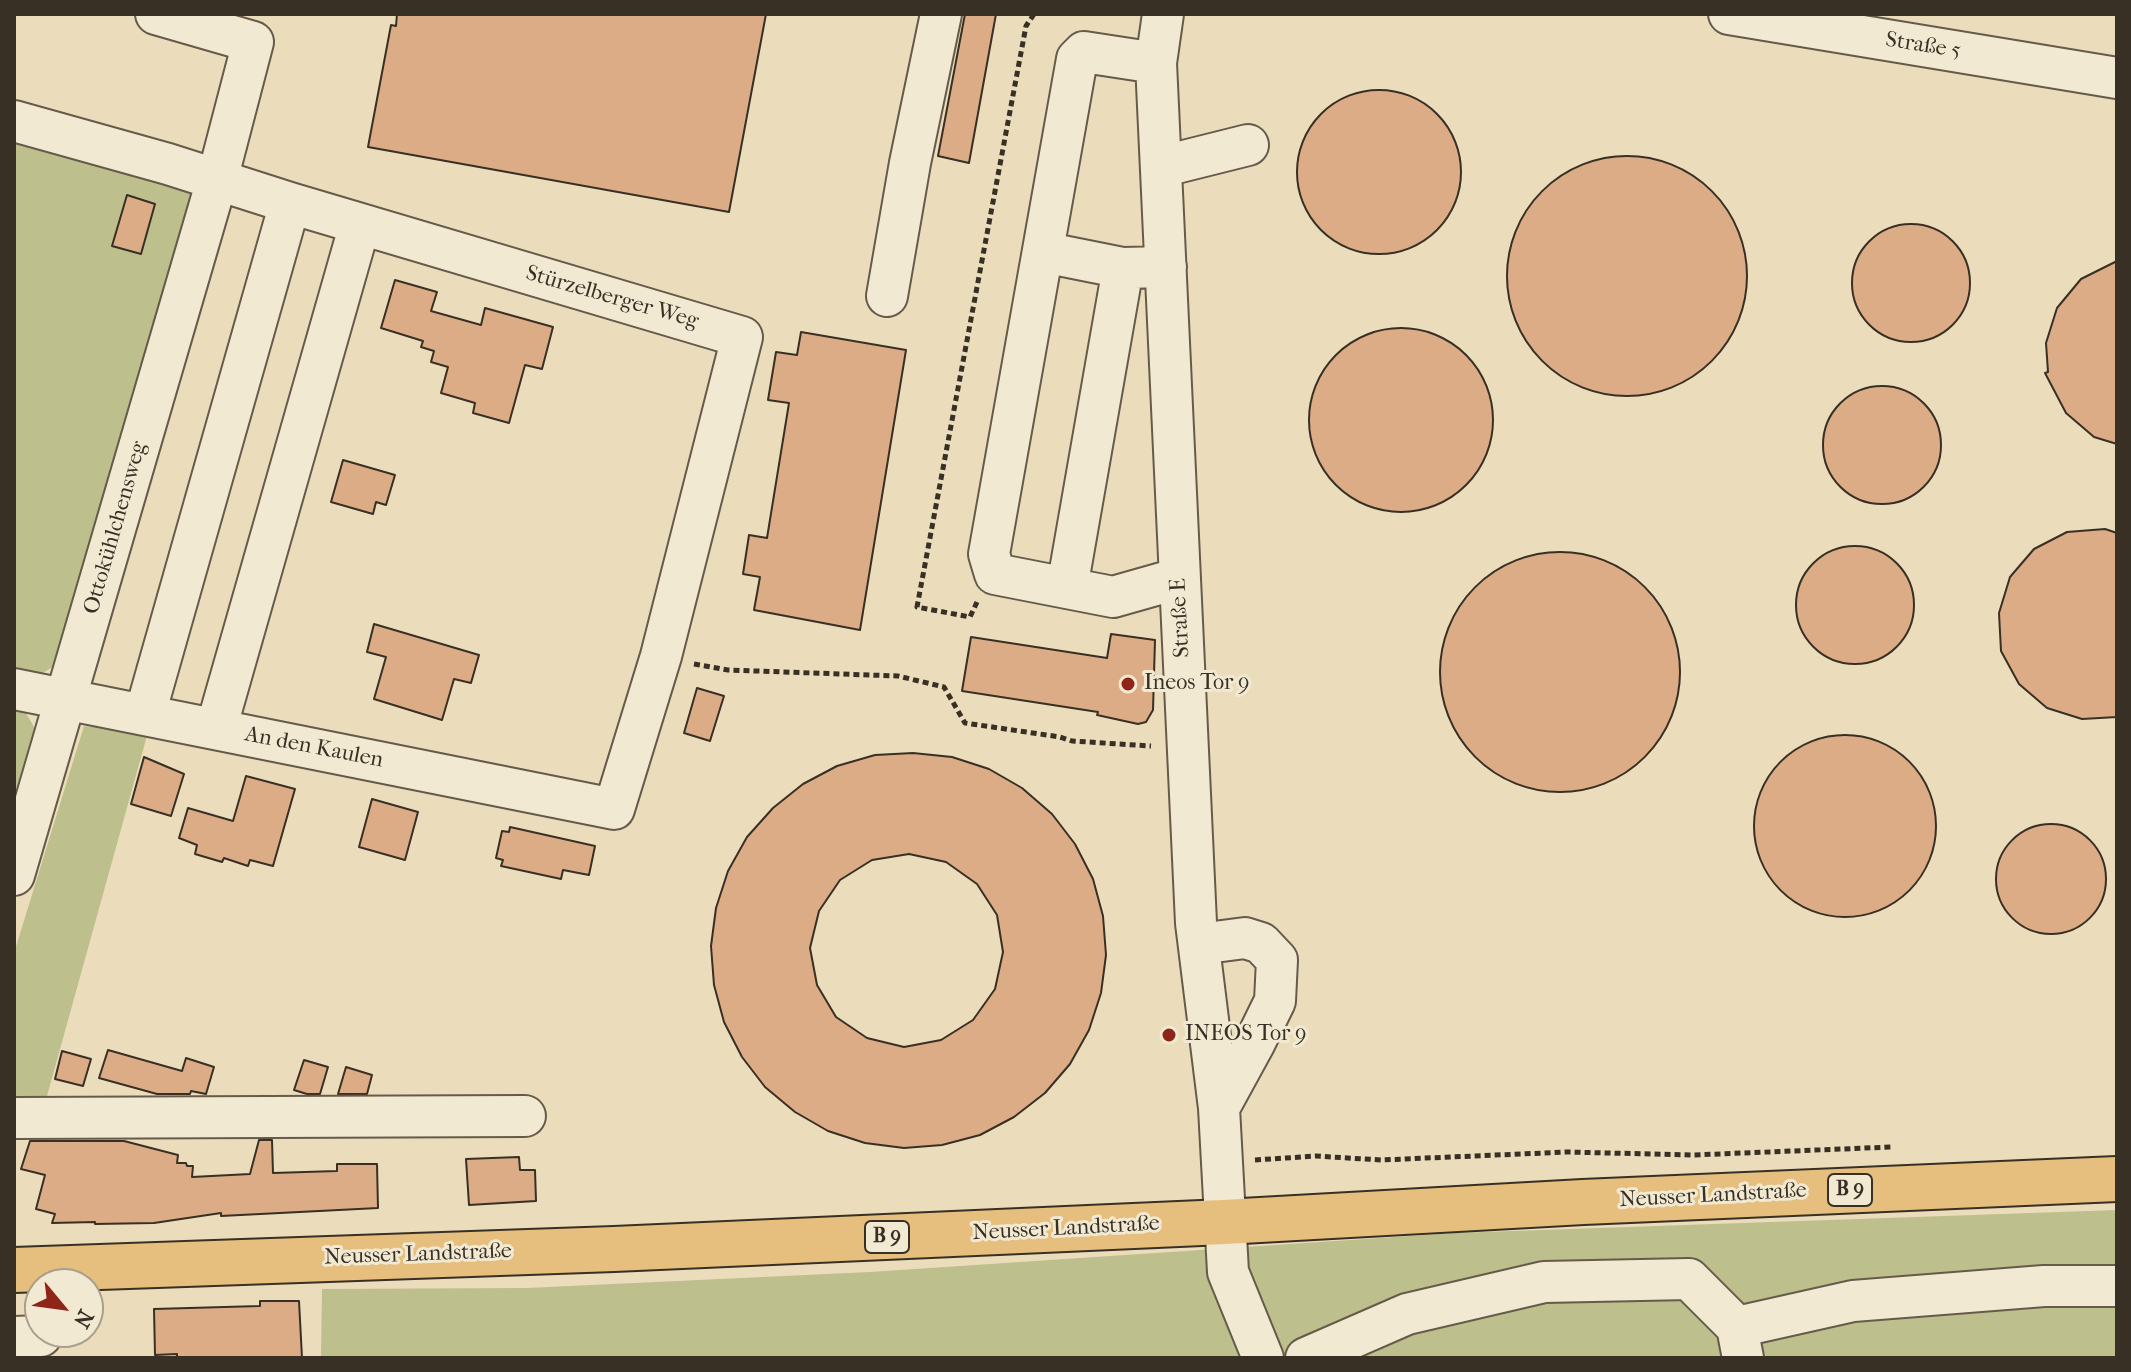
<!DOCTYPE html>
<html>
<head>
<meta charset="utf-8">
<style>
	body { margin:0 }
	#map { position:relative; width:2131px; height:1372px; overflow:hidden; background:#ebddbb; font-family:"IM FELL French Canon",serif }
	canvas { display:block }
	.frame { position:absolute; inset:0; border:16px solid #393025; pointer-events:none }
	.north { position:absolute; left:24px; top:1268px; width:80px; height:80px; box-sizing:border-box; background:#f2e9d3; border:2px solid #a89f8d; border-radius:50%; rotate:119deg; font-size:22px; font-weight:700; line-height:32px; text-align:center; color:#393025 }
	.north::after { content:''; display:block; margin:auto; width:28px; height:36px; background:#8f2418; clip-path:polygon(50% 0,100% 100%,50% 72%,0 100%) }
</style>
</head>
<body>
<div id="map">
<canvas width="2131" height="1372"></canvas>
<div class="frame"></div>
<div class="north">N</div>
</div>
<script>
const context = document.querySelector('canvas').getContext('2d');
context.lineJoin = 'round';
function fill(path, color) { context.fillStyle = color; context.fill(path, 'evenodd'); }
function strokePath(path, color, width, dash) { context.strokeStyle = color; context.lineWidth = width; context.lineCap = dash ? 'butt' : 'round'; context.setLineDash(dash || []); context.stroke(path); }
function write(font, color, halo, rows, align = 'center') {
  context.font = font + ' "IM FELL French Canon",serif'; context.lineWidth = 6; context.setLineDash([]); context.textBaseline = 'middle'; context.strokeStyle = halo; context.fillStyle = color; for (const [text, x, y, turn = 0] of rows) {
    context.save(); context.translate(x, y); context.rotate((+turn || 0) * Math.PI / 180); context.textAlign = isNaN(turn) ? turn : align; if (halo) context.strokeText(text, 0, 0); context.fillText(text, 0, 0); context.restore();
  }
}
fill(new Path2D(`
	M 14,140 L 195,190 L 62,661 L 41,674 L 14,669 Z
	M 14,708 L 24,710 L 43,742 L 14,833 Z
	M 84,726 L 148,732 L 47,1096 L 14,1101 L 14,953 Z
	M 2117,1210 L 2117,1358 L 321,1358 L 322,1289 L 527,1288 L 870,1272 L 1455,1233 Z`), '#bdbf8c');
const building = new Path2D(`
	M 397,14 L 766,14 L 729,212 L 368,147 L 391,25 L 396,26 Z
	M 965,14 L 996,14 L 969,163 L 938,156 Z
	M1297 172a82 82 0 1 1 164 0a82 82 0 1 1-164 0Z
	M1507 276a120 120 0 1 1 240 0a120 120 0 1 1-240 0Z
	M 127,195 L 155,204 L 141,254 L 112,246 Z
	M1852 283a59 59 0 1 1 118 0a59 59 0 1 1-118 0Z
	M 2117,261 L 2117,444 L 2094,437 L 2066,413 L 2045,373 L 2048,372 L 2046,343 L 2057,308 L 2081,279 Z
	M 395,280 L 437,292 L 431,311 L 481,325 L 485,308 L 553,327 L 542,369 L 525,365 L 509,423 L 473,413 L 475,403 L 441,393 L 448,367 L 431,362 L 434,351 L 421,347 L 423,341 L 381,328 Z
	M1309 420a92 92 0 1 1 184 0a92 92 0 1 1-184 0Z
	M 801,332 L 906,350 L 860,630 L 754,610 L 760,577 L 743,574 L 749,535 L 767,538 L 789,403 L 768,400 L 776,352 L 797,355 Z
	M1823 445a59 59 0 1 1 118 0a59 59 0 1 1-118 0Z
	M 343,460 L 395,475 L 386,505 L 376,502 L 373,514 L 331,502 Z
	M 2105,529 L 2117,533 L 2117,717 L 2082,719 L 2047,708 L 2019,684 L 2001,651 L 1999,613 L 2010,577 L 2034,549 L 2067,532 Z
	M1796 605a59 59 0 1 1 118 0a59 59 0 1 1-118 0Z
	M1440 672a120 120 0 1 1 240 0a120 120 0 1 1-240 0Z
	M 374,624 L 479,655 L 471,683 L 454,679 L 442,720 L 374,699 L 386,657 L 367,652 Z
	M 1111,634 L 1155,640 L 1153,710 L 1146,722 L 1138,724 L 1097,715 L 1098,712 L 962,691 L 971,637 L 1107,658 Z
	M 697,688 L 724,696 L 710,741 L 684,733 Z
	M1754 826a91 91 0 1 1 182 0a91 91 0 1 1-182 0Z
	M 913,753 L 952,757 L 989,769 L 1022,788 L 1052,814 L 1075,844 L 1093,879 L 1103,916 L 1106,955 L 1101,993 L 1089,1030 L 1070,1064 L 1045,1093 L 1014,1117 L 980,1135 L 942,1145 L 904,1148 L 865,1143 L 828,1131 L 795,1112 L 765,1087 L 742,1057 L 724,1022 L 714,985 L 711,946 L 716,908 L 728,871 L 747,837 L 773,808 L 803,784 L 837,766 L 875,755 ZM 909,854 L 946,862 L 977,884 L 997,915 L 1003,952 L 995,989 L 973,1020 L 941,1040 L 904,1047 L 867,1038 L 836,1017 L 817,985 L 810,948 L 819,911 L 840,880 L 872,860 Z
	M 144,757 L 184,774 L 171,816 L 131,804 Z
	M 246,776 L 295,789 L 273,866 L 250,860 L 248,866 L 224,858 L 222,862 L 195,854 L 197,845 L 179,838 L 188,808 L 233,821 Z
	M 372,799 L 418,812 L 405,860 L 359,847 Z
	M1996 879a55 55 0 1 1 110 0a55 55 0 1 1-110 0Z
	M 510,827 L 595,846 L 589,875 L 563,870 L 561,879 L 501,866 L 503,860 L 496,858 L 502,831 L 509,832 Z
	M 108,1050 L 182,1071 L 186,1058 L 214,1067 L 206,1094 L 191,1091 L 190,1094 L 157,1094 L 99,1078 Z
	M 62,1051 L 91,1059 L 83,1086 L 55,1079 Z
	M 304,1060 L 328,1067 L 320,1094 L 307,1094 L 294,1090 Z
	M 346,1067 L 372,1075 L 367,1094 L 338,1094 Z
	M 259,1140 L 272,1140 L 273,1173 L 337,1171 L 337,1164 L 377,1164 L 378,1208 L 221,1216 L 221,1213 L 154,1223 L 95,1224 L 95,1222 L 52,1223 L 55,1214 L 36,1209 L 45,1175 L 21,1169 L 30,1141 L 124,1141 L 178,1155 L 177,1163 L 186,1163 L 187,1166 L 193,1166 L 192,1177 L 250,1174 Z
	M 519,1157 L 520,1170 L 535,1170 L 536,1201 L 469,1205 L 466,1159 Z
	M 260,1301 L 299,1301 L 302,1358 L 177,1358 L 177,1354 L 155,1355 L 154,1309 L 260,1306 Z`);
fill(building, '#dcac87');
strokePath(building, '#393025', 2);
const minor = new Path2D(`
	M 1163,14 L 1156,63 L 1196,923 L 1219,1108 L 1228,1272 L 1263,1358
	M 1729,14 L 2117,78
	M 1156,63 L 1084,52 L 1077,59 L 989,554 L 995,574 L 1113,597 L 1180,578
	M 14,121 L 168,164 L 290,203 L 742,337 L 661,656 L 614,809 L 14,689
	M 1161,165 L 1172,164 L 1248,145
	M 1043,252 L 1123,268
	M 887,296 L 910,163 L 941,14
	M 1067,588 L 1123,268 L 1166,267
	M 145,714 L 290,203
	M 216,729 L 360,224
	M 14,875 L 217,180 L 253,42 L 156,14
	M 1199,944 L 1245,938 L 1261,943 L 1277,960 L 1275,1001 L 1254,1044 L 1219,1108
	M 14,1118 L 525,1116
	M 1737,1327 L 1853,1301 L 2044,1286 L 2117,1286
	M 14,1337 L 41,1336
	M 1306,1358 L 1407,1314 L 1544,1282 L 1689,1279 L 1737,1327 L 1743,1358`);
const major = new Path2D(`
	M 14,1270 L 614,1249 L 1224,1222 L 1583,1202 L 2117,1179`);
strokePath(minor, '#665b4a', 44);
strokePath(major, '#393025', 48);
strokePath(new Path2D(`
	M 977,602 L 970,617 L 917,607 L 1026,26 L 1034,14
	M 694,664 L 728,670 L 898,676 L 944,687 L 965,723 L 1060,737 L 1072,741 L 1151,746
	M 1255,1160 L 1316,1156 L 1381,1160 L 1567,1152 L 1693,1155 L 1892,1147`), '#393025', 5, [6, 4]);
strokePath(minor, '#f2e9d3', 40);
strokePath(major, '#e6be7e', 44);
for (const [x, y, r, color] of [
	[1128,684,8,"#8f2418"],
	[1169,1035,8,"#8f2418"]
]) { const dot = new Path2D(); dot.arc(x, y, r, 0, 2 * Math.PI); context.fillStyle = color; context.fill(dot); strokePath(dot, '#f2e9d3', 3); }
for (const [x, y, w] of [
	[1850,1190,44],
	[887,1237,44]
]) { const box = new Path2D(); box.roundRect(x - w / 2, y - 16, w, 32, 6); context.fillStyle = '#f2e9d3'; context.fill(box); strokePath(box, '#393025', 2); }
write('bold 20px', '#393025', null, [
	["B 9",1850,1190],
	["B 9",887,1237]
]);
write('22px', '#393025', '#f2e9d3', [
	["Straße 5",1923,46,9],
	["Stürzelberger Weg",612,298,16],
	["Ottokühlchensweg",116,528,-74],
	["Straße E",1181,618,-93],
	["An den Kaulen",314,748,11],
	["Neusser Landstraße",1713,1196,-3],
	["Neusser Landstraße",1066,1229,-3],
	["Neusser Landstraße",418,1255,-2]
]);
write('22px', '#393025', '#f2e9d3', [
	["Ineos Tor 9",1144,684],
	["INEOS Tor 9",1185,1035]
], 'left');
</script>
</body>
</html>
